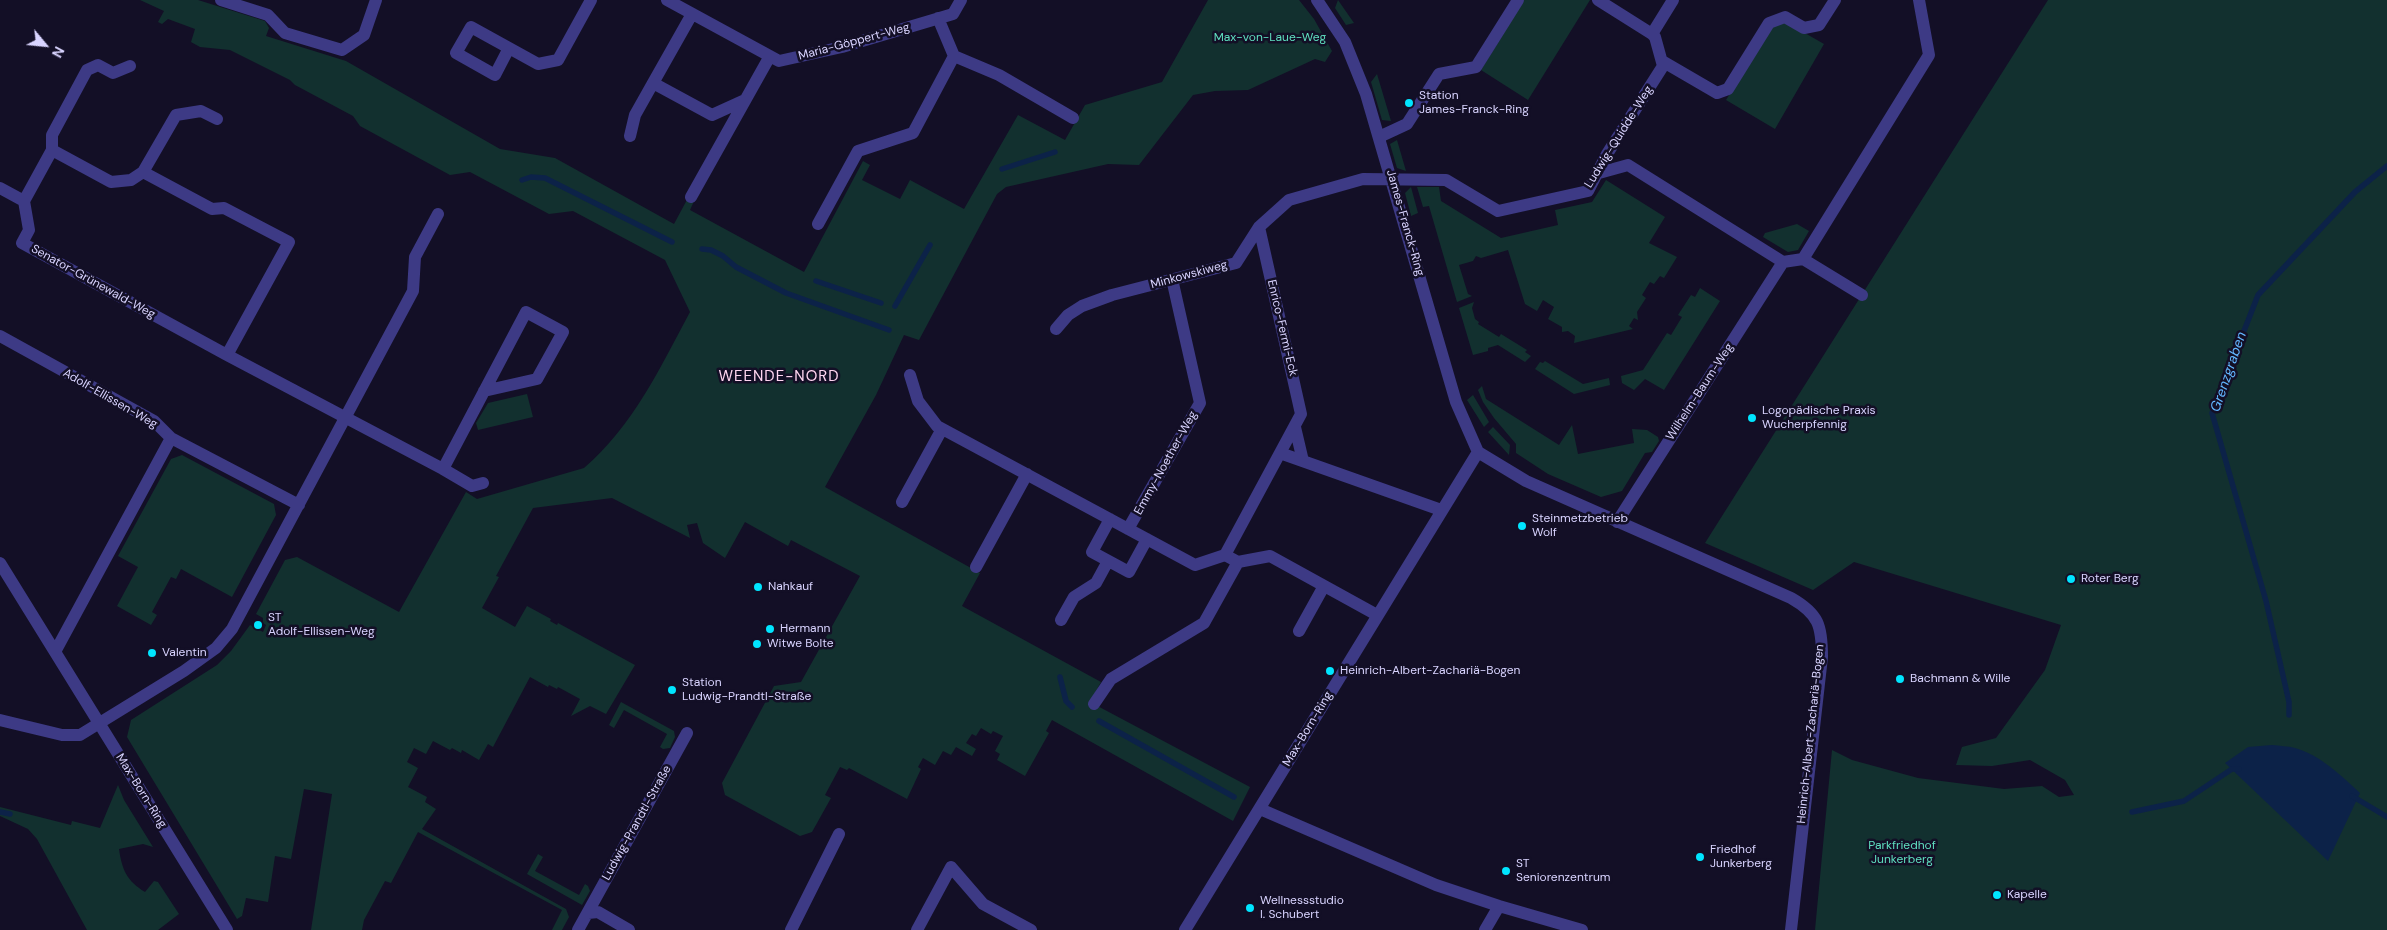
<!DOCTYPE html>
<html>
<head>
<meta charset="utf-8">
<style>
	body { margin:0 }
	#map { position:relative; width:2387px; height:930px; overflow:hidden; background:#130f26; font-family:"DM Sans",sans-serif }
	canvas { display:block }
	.north { position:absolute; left:20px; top:20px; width:50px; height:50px; -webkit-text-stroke:4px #130f26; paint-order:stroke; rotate:118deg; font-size:14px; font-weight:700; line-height:20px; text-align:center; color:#d9d4ff }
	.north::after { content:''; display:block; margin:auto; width:18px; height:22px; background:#d9d4ff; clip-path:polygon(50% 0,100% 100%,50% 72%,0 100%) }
</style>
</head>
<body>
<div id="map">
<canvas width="2387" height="930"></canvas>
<div class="north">N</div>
</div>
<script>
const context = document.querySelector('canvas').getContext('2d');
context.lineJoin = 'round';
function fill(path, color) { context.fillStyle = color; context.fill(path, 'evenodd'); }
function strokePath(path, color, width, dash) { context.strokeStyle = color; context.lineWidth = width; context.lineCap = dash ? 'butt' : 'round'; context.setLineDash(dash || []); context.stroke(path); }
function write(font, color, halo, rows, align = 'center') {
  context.font = font + ' "DM Sans",sans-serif'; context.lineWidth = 5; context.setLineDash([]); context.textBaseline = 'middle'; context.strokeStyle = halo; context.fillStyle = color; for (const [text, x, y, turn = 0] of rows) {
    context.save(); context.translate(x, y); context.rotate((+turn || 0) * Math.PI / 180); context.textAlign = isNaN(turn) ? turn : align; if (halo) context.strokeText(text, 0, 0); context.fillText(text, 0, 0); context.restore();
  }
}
fill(new Path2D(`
	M 140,0 L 198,0 L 265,21 L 269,28 L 266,36 L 346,61 L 500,149 L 555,158 L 674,224 L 689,196 L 695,199 L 690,210 L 804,272 L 863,161 L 870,165 L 862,180 L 900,199 L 910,180 L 964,209 L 1018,115 L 1065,140 L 1085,105 L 1162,82 L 1208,0 L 1299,0 L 1314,19 L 1332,51 L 1325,62 L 1315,59 L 1248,90 L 1215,91 L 1193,95 L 1139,165 L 1108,164 L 1006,187 L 997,194 L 919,340 L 904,335 L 876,395 L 825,487 L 980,573 L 962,606 L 1101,682 L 1090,702 L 1250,787 L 1233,821 L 1052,720 L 1046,731 L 1049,733 L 1025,776 L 997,760 L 1000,754 L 995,751 L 1003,736 L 993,731 L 991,734 L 981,728 L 976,736 L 972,734 L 966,743 L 976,749 L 972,756 L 956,747 L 951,755 L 943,751 L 935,765 L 923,758 L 918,767 L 921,769 L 907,799 L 849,768 L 847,770 L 840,767 L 825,795 L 831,798 L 812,832 L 800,836 L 725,795 L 722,783 L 774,686 L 801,682 L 860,576 L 791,540 L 788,546 L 745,522 L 725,558 L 703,543 L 697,523 L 687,525 L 690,538 L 612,498 L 533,508 L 496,576 L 499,577 L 482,608 L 515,627 L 527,606 L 551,619 L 550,621 L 557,625 L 558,623 L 635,665 L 606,714 L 590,706 L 571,716 L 580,699 L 558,687 L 557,689 L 549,685 L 548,687 L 530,677 L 493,747 L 488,744 L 479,760 L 462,750 L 461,753 L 452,748 L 450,750 L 433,741 L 426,754 L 414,748 L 407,762 L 418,768 L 408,787 L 427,797 L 425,802 L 436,809 L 422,829 L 566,909 L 569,917 L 562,930 L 552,930 L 562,910 L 418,832 L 391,883 L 385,881 L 364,920 L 362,930 L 311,930 L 332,794 L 304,789 L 291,859 L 275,856 L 268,902 L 246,898 L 242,916 L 237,919 L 127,737 L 131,720 L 217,665 L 231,651 L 250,625 L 263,632 L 266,625 L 263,623 L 263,618 L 256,614 L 285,560 L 297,557 L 399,612 L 466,492 L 477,499 L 584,468 C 633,426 660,368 690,312 L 665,260 L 573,211 L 549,214 L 470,172 L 450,175 L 360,126 L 353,116 L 295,85 L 290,80 L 230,50 L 200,47 L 191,42 L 195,29 L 168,19 L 162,24 L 158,22 L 164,11 Z
	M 1338,0 L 1354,23 L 1346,25 L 1335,8 Z
	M 1524,0 L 1590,0 L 1528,100 L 1481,70 Z
	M 2048,0 L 2387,0 L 2387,930 L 1815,930 L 1832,750 L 1852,760 L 1918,778 L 2004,789 L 2042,786 L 2059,797 L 2074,795 L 2065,780 L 2030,760 L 1992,766 L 1956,765 L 1962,747 L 1996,738 L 2045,670 L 2061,625 L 1854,562 L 1813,590 L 1705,543 Z
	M 1784,21 L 1824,44 L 1775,129 L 1726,100 L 1773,24 Z
	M 1377,74 L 1391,121 L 1382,120 L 1371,82 Z
	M 1397,140 L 1406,171 L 1397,168 L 1390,144 Z
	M 1606,180 L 1665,217 L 1649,243 L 1677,257 L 1664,278 L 1660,276 L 1654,284 L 1650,282 L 1642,295 L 1646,298 L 1637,312 L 1638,320 L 1634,318 L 1629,326 L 1633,329 L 1574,343 L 1575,336 L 1568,331 L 1562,332 L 1562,327 L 1548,319 L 1554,307 L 1543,300 L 1537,311 L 1525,304 L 1508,250 L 1481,258 L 1476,256 L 1473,261 L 1459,265 L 1468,294 L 1472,296 L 1457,302 L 1429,206 L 1423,207 L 1417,187 L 1439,187 L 1441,201 L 1501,238 L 1558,225 L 1555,210 L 1592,202 Z
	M 1411,187 L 1418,213 L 1411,216 L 1405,193 Z
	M 1797,224 L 1809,231 L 1798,250 L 1788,252 L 1763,237 L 1765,233 Z
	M 1700,288 L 1720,301 L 1664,390 L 1645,379 L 1634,390 L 1622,383 L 1621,376 L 1643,370 L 1667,333 L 1671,335 L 1682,317 L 1678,315 L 1691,295 L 1695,297 Z
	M 1474,302 L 1472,308 L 1475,319 L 1479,322 L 1478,324 L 1499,337 L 1501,334 L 1527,350 L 1525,352 L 1531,356 L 1525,362 L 1498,345 L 1488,348 L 1488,351 L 1473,355 L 1459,308 Z
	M 1545,361 L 1583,384 L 1609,378 L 1610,385 L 1574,394 L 1535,369 L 1540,362 L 1543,363 Z
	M 1482,386 L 1486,399 L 1559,445 L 1572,425 L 1578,454 L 1634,443 L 1632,429 L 1647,430 L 1658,437 L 1659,441 L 1652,452 L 1645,453 L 1622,491 L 1601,497 L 1548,474 L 1516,453 L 1516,444 L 1494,418 L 1483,402 L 1478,390 Z
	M 527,394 L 533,417 L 478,430 L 476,423 L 488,403 Z
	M 1473,395 L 1489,422 L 1484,427 L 1467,400 Z
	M 1493,427 L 1510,445 L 1509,455 L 1488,432 Z
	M 182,455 L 274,504 L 276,515 L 232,597 L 181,569 L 176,579 L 171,577 L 152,612 L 157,615 L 151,625 L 117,606 L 138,567 L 118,556 L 171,459 Z
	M 621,702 L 674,731 L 675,737 L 670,748 L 663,749 L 660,747 L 667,734 L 624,710 L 614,728 L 609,725 Z
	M 118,785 L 124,800 L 153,847 L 143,844 L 119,849 C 122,870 127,881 145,892 L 154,881 L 158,882 L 179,914 L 158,930 L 87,930 L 37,839 L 28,829 L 0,816 L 0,807 L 71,825 L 72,821 L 100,828 Z
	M 538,854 L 543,857 L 535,871 L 579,895 L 585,884 L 588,886 L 590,891 L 582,905 L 527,874 Z`), '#12302f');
fill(new Path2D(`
	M 2272,745 C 2280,746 2288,746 2295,748 C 2320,755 2342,776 2360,793 L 2328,861 L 2225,763 L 2248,747 Z`), '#0c2248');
strokePath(new Path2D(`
	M 1002,169 L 1055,152
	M 522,180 L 531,177 L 545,178 L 672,242
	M 702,249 L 711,250 L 723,256 L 736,267 L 786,293 L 889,330
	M 816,281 L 881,303
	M 895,306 L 930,245
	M 1060,677 L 1066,701 L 1072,707
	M 2289,715 L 2289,702 L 2266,601 L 2212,413 L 2258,295 L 2355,192 L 2387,166
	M 1099,721 L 1234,797
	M 2352,796 L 2387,817
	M 0,812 L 10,814
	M 2132,812 L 2184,801 L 2232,769 L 2239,769`), '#0c2248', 5.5);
strokePath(new Path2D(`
	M 221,0 L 268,15 L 285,33 L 342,50 L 364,35 L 376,0
	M 667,0 L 779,61 L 842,47 L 953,14 L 961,0
	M 1317,0 L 1345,42 L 1366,94 L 1456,402 L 1478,452
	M 1598,0 L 1652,34 L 1673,0
	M 692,14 L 653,83 L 712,115 L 745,100
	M 938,18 L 954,56 L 999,75 L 1073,118
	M 509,48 L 495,75 L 456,53 L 471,27 L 538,64 L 558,60 L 591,0
	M 1662,61 L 1717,93 L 1728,89 L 1769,23 L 1785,17 L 1804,28 L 1819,25 L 1835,0
	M 630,136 L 635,115 L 653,83
	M 1379,137 L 1407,124 L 1439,74 L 1476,67 L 1518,0
	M 52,150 L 52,135 L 87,70 L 98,65 L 113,73 L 130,66
	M 143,172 L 176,115 L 201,111 L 217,119
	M 1599,173 L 1628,165 L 1783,262
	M 0,188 L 24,201 L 29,230 L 22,243 L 227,355 L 443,469 L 526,312 L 563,332 L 537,379 L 484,391
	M 691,197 L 770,56
	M 24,201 L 52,150 L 111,182 L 131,180 L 143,172 L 212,209 L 224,208 L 289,242 L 227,355
	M 818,224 L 858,151 L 913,133 L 954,56
	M 1803,259 L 1862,295
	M 1056,329 L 1068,315 L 1082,306 L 1112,295 L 1236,263 L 1259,227 L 1289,200 L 1363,179 L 1446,180 L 1498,211 L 1588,191 L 1607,154 L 1663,66 L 1655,37 L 1652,34
	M 0,336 L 154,421 L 171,438 L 299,505
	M 910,375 L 918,401 L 937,426 L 1195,565 L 1225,555 L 1238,562 L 1270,556 L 1377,615
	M 1295,427 L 1303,461
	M 1478,452 L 1526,481 L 1791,598 C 1819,614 1822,626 1822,657 L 1791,930
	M 1280,453 L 1441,510
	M 443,469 L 472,486 L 483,483
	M 902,502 L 942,429
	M 1110,519 L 1092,552 L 1129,572 L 1147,539
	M 1617,522 L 1783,262 L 1803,259 L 1929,55 L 1919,0
	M 1128,529 L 1200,403 L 1172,279
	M 1225,555 L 1301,414 L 1259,227
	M 0,563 L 227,930
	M 976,567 L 1027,474
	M 1061,620 L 1074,597 L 1096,583 L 1108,561
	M 1299,631 L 1324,586
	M 55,652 L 171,438
	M 1094,704 L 1111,679 L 1204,623 L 1238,562
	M 0,720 L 62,735 L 80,735 L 184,671 L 216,648 L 232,629 L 413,291 L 415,257 L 438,214
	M 1260,809 L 1436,885 L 1499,906 L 1582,930
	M 588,913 L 598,912 L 629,930
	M 578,930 L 687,733
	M 791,930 L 839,834
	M 917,930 L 951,867 L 983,904 L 1031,930
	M 1185,930 L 1478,452
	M 1485,930 L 1499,906`), '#3d3a85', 12);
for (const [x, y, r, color] of [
	[1409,103,5,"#00e5ff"],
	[1752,418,5,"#00e5ff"],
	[1522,526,5,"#00e5ff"],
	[2071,579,5,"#00e5ff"],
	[758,587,5,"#00e5ff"],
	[258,625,5,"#00e5ff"],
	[770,629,5,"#00e5ff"],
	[757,644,5,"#00e5ff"],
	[152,653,5,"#00e5ff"],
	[1330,671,5,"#00e5ff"],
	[1900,679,5,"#00e5ff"],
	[672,690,5,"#00e5ff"],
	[1700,857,5,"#00e5ff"],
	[1506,871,5,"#00e5ff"],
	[1997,895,5,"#00e5ff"],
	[1250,908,5,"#00e5ff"]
]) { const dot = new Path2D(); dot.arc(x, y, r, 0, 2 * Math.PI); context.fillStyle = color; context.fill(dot); strokePath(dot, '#130f26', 2); }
write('12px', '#5fe0c0', '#130f26', [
	["Max-von-Laue-Weg",1270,38],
	["Parkfriedhof",1902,846],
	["Junkerberg",1902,860]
]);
write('12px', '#d9d4ff', '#130f26', [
	["Maria-Göppert-Weg",854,42,-15],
	["Ludwig-Quidde-Weg",1619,137,-58],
	["James-Franck-Ring",1405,223,74],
	["Minkowskiweg",1189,275,-15],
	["Senator-Grünewald-Weg",93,282,29],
	["Enrico-Fermi-Eck",1282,328,77],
	["Wilhelm-Baum-Weg",1700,392,-57],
	["Adolf-Ellissen-Weg",110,399,30],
	["Emmy-Noether-Weg",1166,463,-61],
	["Max-Born-Ring",1308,729,-59],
	["Heinrich-Albert-Zachariä-Bogen",1811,734,-84],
	["Max-Born-Ring",141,791,58],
	["Ludwig-Prandtl-Straße",637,823,-61]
]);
write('12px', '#d9d4ff', '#130f26', [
	["Station",1419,96],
	["James-Franck-Ring",1419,110],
	["Logopädische Praxis",1762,411],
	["Wucherpfennig",1762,425],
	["Steinmetzbetrieb",1532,519],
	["Wolf",1532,533],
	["Roter Berg",2081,579],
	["Nahkauf",768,587],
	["ST",268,618],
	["Adolf-Ellissen-Weg",268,632],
	["Hermann",780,629],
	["Witwe Bolte",767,644],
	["Valentin",162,653],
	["Heinrich-Albert-Zachariä-Bogen",1340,671],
	["Bachmann & Wille",1910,679],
	["Station",682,683],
	["Ludwig-Prandtl-Straße",682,697],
	["Friedhof",1710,850],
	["Junkerberg",1710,864],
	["ST",1516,864],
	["Seniorenzentrum",1516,878],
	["Kapelle",2007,895],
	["Wellnessstudio",1260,901],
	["I. Schubert",1260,915]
], 'left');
write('italic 14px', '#62b6ff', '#130f26', [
	["Grenzgraben",2229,372,-71]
]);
context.letterSpacing = '1px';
write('15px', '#ffd6f0', '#130f26', [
	["WEENDE-NORD",779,377]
]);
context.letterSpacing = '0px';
</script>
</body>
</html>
